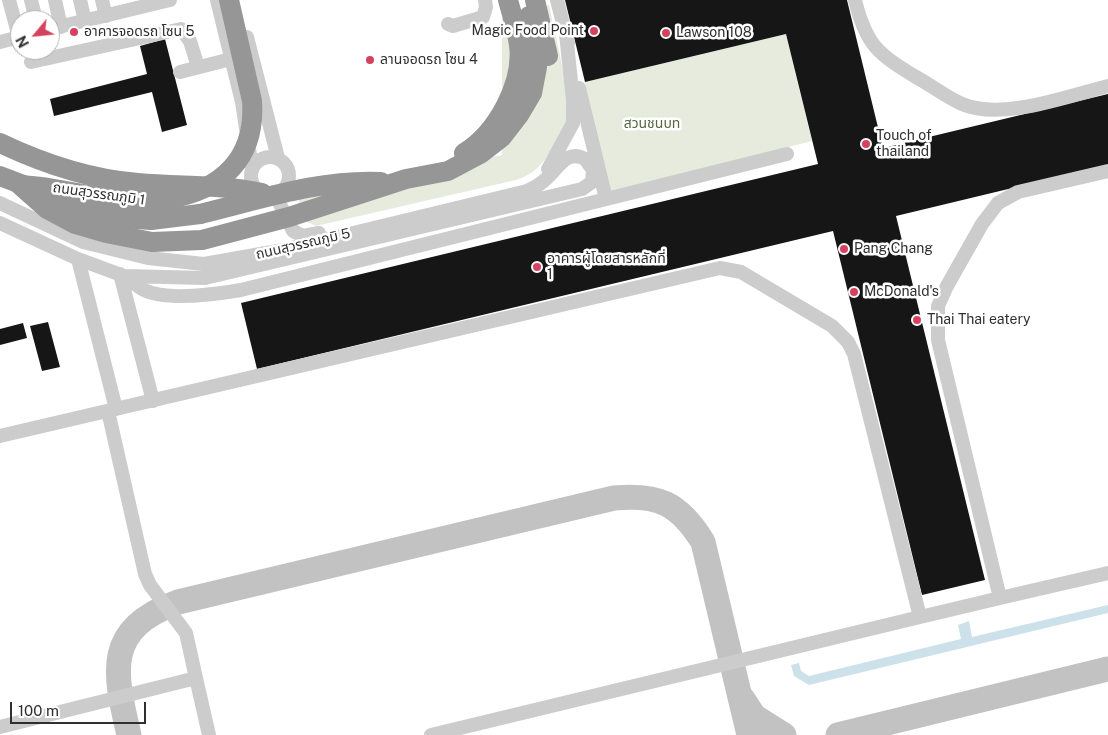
<!DOCTYPE html>
<html>
<head>
<meta charset="utf-8">
<style>
	body { margin:0 }
	#map { position:relative; width:1108px; height:735px; overflow:hidden; background:#fff; font-family:"Public Sans",sans-serif }
	canvas { display:block }
	.north { position:absolute; left:10px; top:10px; width:50px; height:50px; box-sizing:border-box; background:#fff; border:1px solid #acacac; border-radius:50%; rotate:242deg; font-size:14px; font-weight:700; line-height:20px; text-align:center; color:#2f2f2f }
	.north::after { content:''; display:block; margin:auto; width:18px; height:22px; background:#d54260; clip-path:polygon(50% 0,100% 100%,50% 72%,0 100%) }
	.scale { position:absolute; left:10px; top:702px; width:136px; height:22px; box-sizing:border-box; border:2px solid #2f2f2f; border-top:0; padding-left:6px; font-size:15px; line-height:18px; white-space:nowrap; color:#2f2f2f; -webkit-text-stroke:4px #fff; paint-order:stroke }
</style>
</head>
<body>
<div id="map">
<canvas width="1108" height="735"></canvas>
<div class="north">N</div>
<div class="scale">100 m</div>
</div>
<script>
const context = document.querySelector('canvas').getContext('2d');
context.lineJoin = 'round';
function fill(path, color) { context.fillStyle = color; context.fill(path, 'evenodd'); }
function strokePath(path, color, width, dash) { context.strokeStyle = color; context.lineWidth = width; context.lineCap = dash ? 'butt' : 'round'; context.setLineDash(dash || []); context.stroke(path); }
function write(font, color, halo, rows, align = 'center') {
  context.font = font + ' "Public Sans","Noto Sans Thai",sans-serif'; context.lineWidth = 5; context.setLineDash([]); context.textBaseline = 'middle'; context.strokeStyle = halo; context.fillStyle = color; for (const [text, x, y, turn = 0] of rows) {
    context.save(); context.translate(x, y); context.rotate((+turn || 0) * Math.PI / 180); context.textAlign = isNaN(turn) ? turn : align; if (halo) context.strokeText(text, 0, 0); context.fillText(text, 0, 0); context.restore();
  }
}
fill(new Path2D(`
	M 549,5 C 554,31 574,102 565,125 C 562,134 555,144 550,152 C 541,166 532,175 516,180 L 316,226 L 307,222 L 299,204 L 298,178 L 322,190 L 502,155 L 502,18 Z
	M 786,34 L 812,141 L 610,193 L 586,94 L 585,82 Z`), '#e7ebde');
fill(new Path2D(`
	M 1108,605 L 1108,613 L 809,685 L 794,676 L 791,665 L 799,663 L 801,671 L 809,676 L 961,639 L 958,625 L 969,621 L 972,637 Z`), '#cce1e9');
strokePath(new Path2D(`
	M 743,699 L 754,716 L 784,735
	M 129,735 C 114,671 104,629 178,602 L 614,498 C 658,494 679,503 703,542 L 749,735
	M 838,735 L 1108,669`), '#c2c2c2', 25);
fill(new Path2D(`
	M 565,0 L 847,0 L 883,148 L 1108,94 L 1108,165 L 896,216 L 985,580 L 922,595 L 833,231 L 257,369 L 241,303 L 818,164 L 786,34 L 585,82 Z
	M 165,39 L 187,125 L 162,132 L 152,92 L 54,116 L 50,99 L 147,74 L 140,46 Z
	M 48,322 L 60,367 L 42,371 L 30,326 Z
	M 23,323 L 27,338 L 0,345 L 0,329 Z`), '#161616');
strokePath(new Path2D(`
	M 9,0 L 19,37
	M 31,0 L 36,20
	M 55,0 L 61,27
	M 80,0 L 85,21
	M 102,0 L 106,16
	M 217,0 L 242,102 L 252,168
	M 557,0 L 568,43
	M 855,0 C 866,45 878,54 916,77 C 931,85 946,97 962,104 C 1002,121 1067,96 1108,86
	M 448,24 L 453,26 L 483,17 L 486,7 L 485,0
	M 50,29 L 170,0
	M 247,37 L 278,158
	M 0,42 L 20,37
	M 31,62 L 181,29 L 190,41 L 198,67
	M 180,72 L 231,59
	M 579,88 L 606,199
	M251 176a19 19 0 1 1 38 0a19 19 0 1 1-38 0Z
	M 548,169 L 573,123 L 573,100 L 566,34
	M 1108,171 L 1018,192 L 998,203 L 982,224 L 947,286 L 938,306 L 938,340 L 1000,598 L 1108,573
	M 275,194 L 293,231 L 303,236 L 319,233
	M 0,203 L 83,242 L 148,258 L 204,264 L 283,250 L 527,191 C 534,188 541,184 547,178 C 559,167 567,149 585,159 L 593,170 L 592,182 L 582,189 L 205,278 L 124,276 L 78,259 L 0,223
	M 78,259 L 116,409
	M 120,274 L 153,401
	M 125,276 C 131,280 137,287 144,290 C 166,301 217,294 241,290 L 787,154
	M 0,436 L 720,268 L 741,272 L 832,326 L 848,342 L 854,354 L 920,617 L 1000,598
	M 196,678 L 209,735
	M 0,727 L 196,678 L 186,633 L 150,585 L 145,574 L 108,411
	M 431,735 L 920,617`), '#ccc', 14);
strokePath(new Path2D(`
	M 535,0 L 548,56
	M 0,143 C 44,164 88,179 138,183 C 180,187 221,184 262,193
	M 464,153 C 497,133 524,83 519,45 C 517,30 512,15 508,0
	M 0,176 L 108,217 L 151,220 L 200,214`), '#969696', 20);
strokePath(new Path2D(`
	M 20,185 L 47,209 L 75,224 L 106,233 L 152,242 L 202,240 L 289,217 L 406,179 L 448,171 L 480,154 L 502,137 L 519,115 L 532,93 L 537,67 L 536,48 L 529,16
	M 20,185 C 61,187 100,200 141,203 C 150,203 159,200 168,199 C 222,190 256,158 252,101 L 229,0
	M 200,214 C 259,200 319,179 381,182`), '#969696', 20);
for (const [x, y, r, color] of [
	[594,31,5,"#d54260"],
	[74,32,5,"#d54260"],
	[666,33,5,"#d54260"],
	[370,60,5,"#d54260"],
	[866,144,5,"#d54260"],
	[844,249,5,"#d54260"],
	[537,267,5,"#d54260"],
	[854,292,5,"#d54260"],
	[917,320,5,"#d54260"]
]) { const dot = new Path2D(); dot.arc(x, y, r, 0, 2 * Math.PI); context.fillStyle = color; context.fill(dot); strokePath(dot, '#fff', 2); }
write('14px', '#2f2f2f', '#fff', [
	["Magic Food Point",584,31,"right"],
	["อาคารจอดรถ โซน 5",84,32],
	["Lawson 108",676,33],
	["ลานจอดรถ โซน 4",380,60],
	["Touch of",876,136],
	["thailand",876,152],
	["Pang Chang",854,249],
	["อาคารผู้โดยสารหลักที่",547,259],
	["1",547,275],
	["McDonald's",864,292],
	["Thai Thai eatery",927,320]
], 'left');
write('14px', '#576740', '#fff', [
	["สวนชนบท",652,124]
]);
write('14px', '#2f2f2f', '#fff', [
	["ถนนสุวรรณภูมิ 1",99,194,8],
	["ถนนสุวรรณภูมิ 5",303,244,-13]
]);
</script>
</body>
</html>
